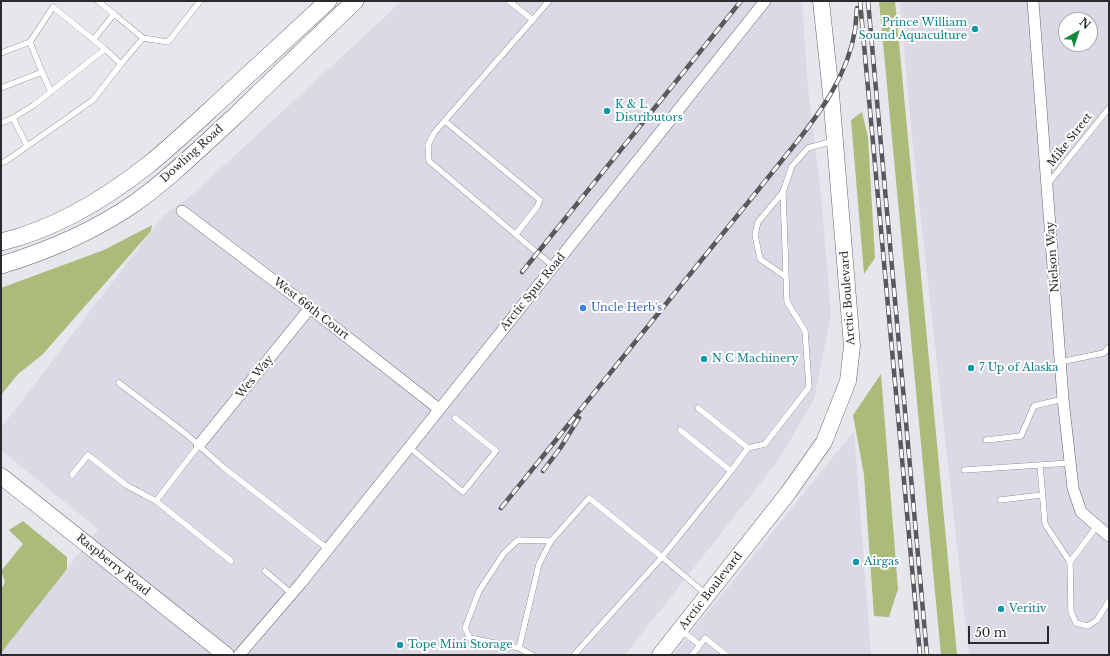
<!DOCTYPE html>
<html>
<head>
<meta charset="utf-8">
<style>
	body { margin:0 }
	#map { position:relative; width:1110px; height:656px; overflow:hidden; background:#e7e6ec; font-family:"Libre Baskerville",serif }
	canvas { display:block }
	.frame { position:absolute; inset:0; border:2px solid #2b2a2c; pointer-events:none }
	.north { position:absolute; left:1058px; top:12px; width:40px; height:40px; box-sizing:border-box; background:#fff; border:1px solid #aaaaab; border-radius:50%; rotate:39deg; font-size:11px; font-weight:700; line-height:16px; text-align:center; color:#2b2a2c }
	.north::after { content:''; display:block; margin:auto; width:14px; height:18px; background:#178840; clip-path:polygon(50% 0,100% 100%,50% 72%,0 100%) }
	.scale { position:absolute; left:968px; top:626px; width:81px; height:18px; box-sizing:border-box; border:2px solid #2b2a2c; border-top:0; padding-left:5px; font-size:12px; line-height:14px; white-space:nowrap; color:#2b2a2c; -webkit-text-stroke:3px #fff; paint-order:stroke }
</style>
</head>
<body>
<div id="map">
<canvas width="1110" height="656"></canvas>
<div class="frame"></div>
<div class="north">N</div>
<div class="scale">50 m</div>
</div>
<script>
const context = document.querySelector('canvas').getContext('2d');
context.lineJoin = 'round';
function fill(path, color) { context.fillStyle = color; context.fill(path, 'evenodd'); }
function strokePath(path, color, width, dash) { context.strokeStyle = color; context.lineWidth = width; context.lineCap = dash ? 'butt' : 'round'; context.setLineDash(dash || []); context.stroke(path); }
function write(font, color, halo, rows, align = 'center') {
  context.font = font + ' "Libre Baskerville",serif'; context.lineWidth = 4; context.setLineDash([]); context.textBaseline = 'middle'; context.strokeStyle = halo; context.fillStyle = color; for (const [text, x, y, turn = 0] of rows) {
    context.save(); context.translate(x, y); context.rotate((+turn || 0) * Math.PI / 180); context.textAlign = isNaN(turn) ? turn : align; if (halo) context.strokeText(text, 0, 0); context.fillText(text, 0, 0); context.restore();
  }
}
fill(new Path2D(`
	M 402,1 L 802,1 L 808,89 L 821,194 L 831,315 L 814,399 L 778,461 L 625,655 L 1,655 L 1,653 L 98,529 L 1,450 L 1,428 L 163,216 L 193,194 Z
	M 900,1 L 1109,1 L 1109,655 L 969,655 L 912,137 ZM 1066,20 L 1090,20 L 1090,44 L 1066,44 Z
	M 854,431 L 871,655 L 673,655 Z`), '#dcd8e5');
fill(new Path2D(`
	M 879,1 L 895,1 L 957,655 L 941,655 Z
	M 862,112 L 868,137 L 875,258 L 864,274 L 851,120 Z
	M 152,225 L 151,231 L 42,355 L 18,374 L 1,395 L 1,288 L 104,250 Z
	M 881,374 L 898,589 L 889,617 L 874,616 L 864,475 L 853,415 Z
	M 23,521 L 67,557 L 67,569 L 1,653 L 1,590 L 5,582 L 1,571 L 23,544 L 9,530 Z`), '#abbc7a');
const service = new Path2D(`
	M 98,1 L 114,14
	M 509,1 L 533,20
	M 549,1 L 434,133 L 428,145 L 429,161 L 554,267
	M 143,38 L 168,42 L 200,1
	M 1,53 L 30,42
	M 42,72 L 30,42 L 53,7 L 105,49 L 121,64
	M 1,88 L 42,72 L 51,92
	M 13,118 L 27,146
	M 445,121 L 540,200 L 537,207 L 516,234
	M 1,123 L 13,118 L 34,105 L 105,49
	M 1,163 L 6,161 L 93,100 L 121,64 L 143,38 L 114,14 L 93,40
	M 1047,185 L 1109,108
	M 783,192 L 792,166 L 808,148 L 833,141
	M 1060,362 L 1104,353 L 1109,347
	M 119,383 L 186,434 L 223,467 L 328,549
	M 698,408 L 748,448 L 731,471
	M 680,430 L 731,471 L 662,557 L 707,595
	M 986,440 L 1021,436 L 1034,406 L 1063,399
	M 199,445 L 156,501 L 231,561
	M 409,447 L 463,492 L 496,451 L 455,418
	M 748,448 L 765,444 L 809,387 L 805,331 L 787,302 L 783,192 L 758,222 L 755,235 L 760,259 L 786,277
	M 1040,465 L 1045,524 L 1070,562 L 1097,526
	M 964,470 L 1070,463
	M 72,475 L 88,455 L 126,485 L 156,501
	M 1000,500 L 1042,495
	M 1070,562 L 1071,612 L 1076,623 L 1088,626 L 1097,620 L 1109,601
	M 265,571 L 292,594
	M 681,630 L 700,645 L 692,655
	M 700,645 L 705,638 L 726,655
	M 519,648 L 470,638 L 465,628 L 479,591 L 504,553 L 518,540 L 551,541
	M 532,655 L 519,648 L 539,564 L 551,541 L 589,498 L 662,557 L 574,655`);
const minor = new Path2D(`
	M 1033,1 L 1063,399 L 1073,488 L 1081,512 L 1109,536
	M 182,211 L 310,308 L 439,409
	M 199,445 L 310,308
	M 239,655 L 301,583 L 765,1`);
const secondary = new Path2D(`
	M 1,476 L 226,655
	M 660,655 L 788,493 L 824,442 L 848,381 L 852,346 L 831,94 L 821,1`);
const primary = new Path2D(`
	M 1,242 C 55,229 105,199 148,165 C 174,144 198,121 223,98 C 258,66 293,33 328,1
	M 1,265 C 48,251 94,231 135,203 C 170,178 201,147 233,118 C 273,79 314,40 355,1`);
strokePath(service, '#66656a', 6);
strokePath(minor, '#66656a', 12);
strokePath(secondary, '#66656a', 17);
strokePath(primary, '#66656a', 18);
strokePath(service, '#fff', 5.5);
strokePath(minor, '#fff', 11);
strokePath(secondary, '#fff', 16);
strokePath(primary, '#fff', 17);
const rail = new Path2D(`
	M 860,1 L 920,655
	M 868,1 L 927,655
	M 522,272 L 741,1
	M 543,471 L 561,447 L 579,418
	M 501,508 L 792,148 C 820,113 848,75 855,30 C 856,23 856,15 857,8`);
strokePath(rail, '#59585b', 4.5);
strokePath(rail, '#fff', 3, [9]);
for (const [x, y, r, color] of [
	[975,29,4,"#0f9aa8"],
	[607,111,4,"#0f9aa8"],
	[583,308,4,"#3f7fe0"],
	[704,359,4,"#0f9aa8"],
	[971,368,4,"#0f9aa8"],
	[856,562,4,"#0f9aa8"],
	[1001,609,4,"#0f9aa8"],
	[400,645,4,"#0f9aa8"]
]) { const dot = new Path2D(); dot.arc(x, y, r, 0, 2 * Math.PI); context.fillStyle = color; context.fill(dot); strokePath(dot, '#fff', 1.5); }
write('11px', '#0d838f', '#fff', [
	["Prince William",967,23,"right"],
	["Sound Aquaculture",967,36,"right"],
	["K & L",615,105],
	["Distributors",615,118],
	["N C Machinery",712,359],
	["7 Up of Alaska",979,368],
	["Airgas",864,562],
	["Veritiv",1009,609],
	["Tope Mini Storage",408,645]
], 'left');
write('11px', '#2b2a2c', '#fff', [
	["Mike Street",1070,140,-52],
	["Dowling Road",192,154,-42],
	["Nielson Way",1053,257,-94],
	["Arctic Spur Road",533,292,-51],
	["Arctic Boulevard",848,298,-94],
	["West 66th Court",311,309,38],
	["Wes Way",255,377,-51],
	["Raspberry Road",113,565,39],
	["Arctic Boulevard",711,591,-52]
]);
write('11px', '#366cbe', '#fff', [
	["Uncle Herb's",591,308]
], 'left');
</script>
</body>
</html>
